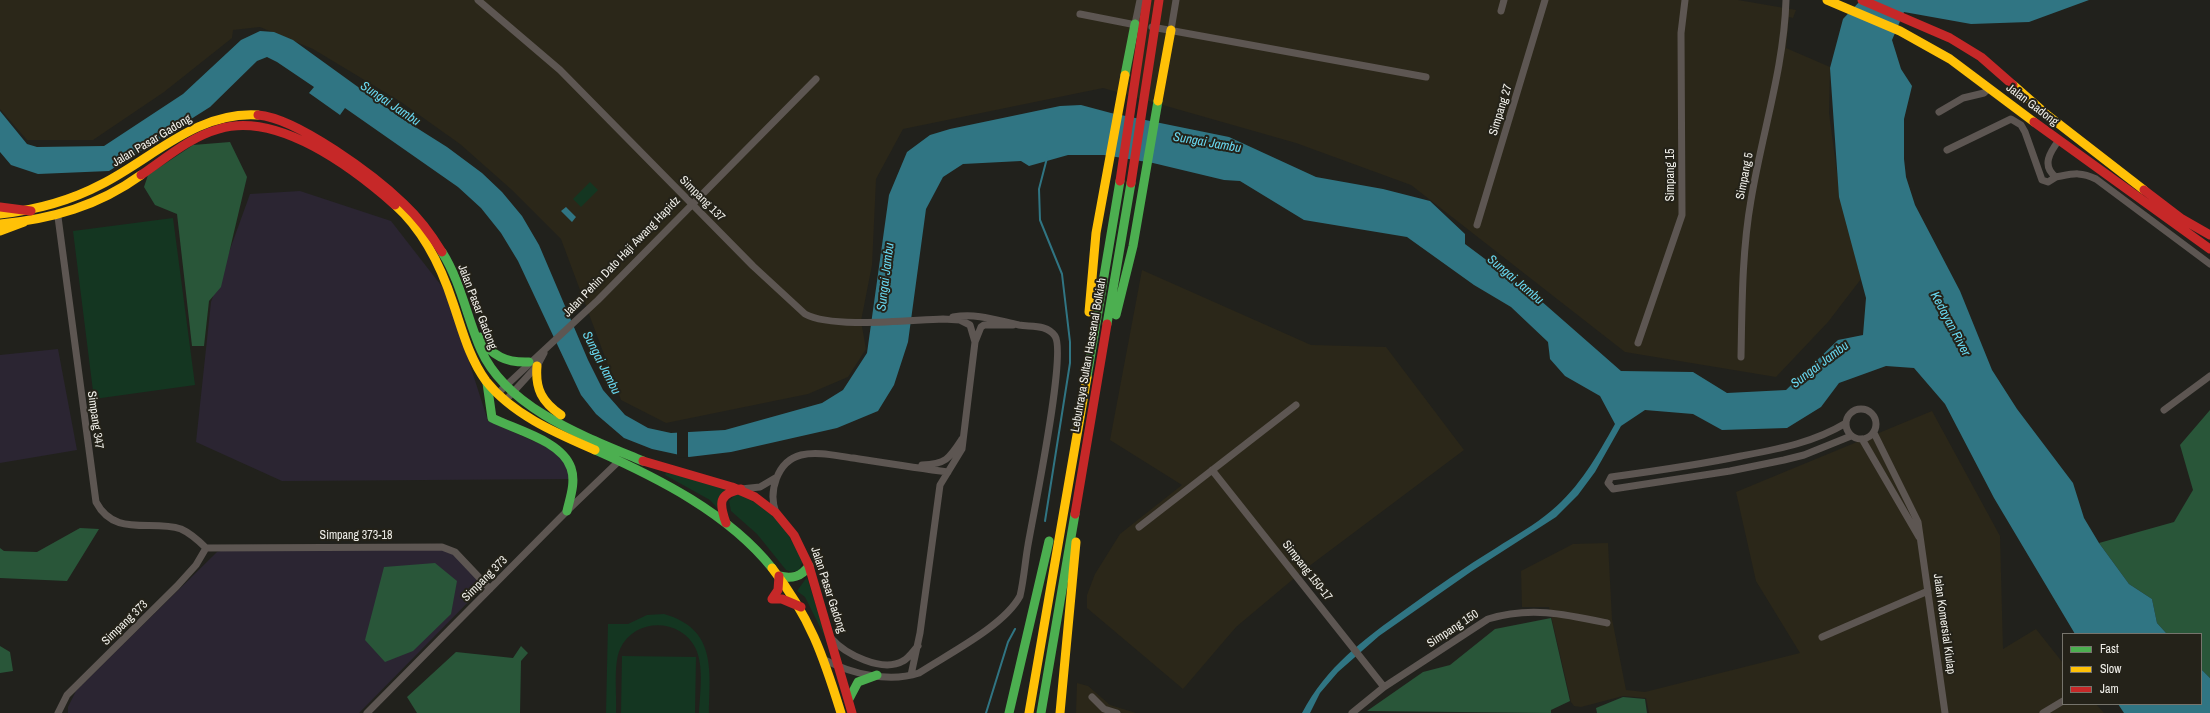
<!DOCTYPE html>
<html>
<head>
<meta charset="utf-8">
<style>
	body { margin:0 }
	#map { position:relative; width:2210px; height:713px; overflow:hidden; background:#21211c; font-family:"Archivo Narrow",sans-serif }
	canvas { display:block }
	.legend { position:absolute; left:2062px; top:633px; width:140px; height:72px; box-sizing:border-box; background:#242219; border:1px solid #76746c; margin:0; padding:5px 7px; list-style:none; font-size:12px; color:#f0efe9 }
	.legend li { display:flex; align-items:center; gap:8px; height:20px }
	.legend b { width:20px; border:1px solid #76746c }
</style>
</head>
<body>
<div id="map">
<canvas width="2210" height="713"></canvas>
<ul class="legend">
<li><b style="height:5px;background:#4caf50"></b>Fast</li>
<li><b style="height:5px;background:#ffc107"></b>Slow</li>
<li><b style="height:5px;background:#c62828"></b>Jam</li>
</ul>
</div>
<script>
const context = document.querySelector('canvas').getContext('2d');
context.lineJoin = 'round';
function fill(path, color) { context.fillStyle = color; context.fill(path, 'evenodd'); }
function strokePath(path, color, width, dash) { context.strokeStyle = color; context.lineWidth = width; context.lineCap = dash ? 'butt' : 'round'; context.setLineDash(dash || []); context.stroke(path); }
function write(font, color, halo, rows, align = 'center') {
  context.font = font + ' "Archivo Narrow",sans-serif'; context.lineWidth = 4; context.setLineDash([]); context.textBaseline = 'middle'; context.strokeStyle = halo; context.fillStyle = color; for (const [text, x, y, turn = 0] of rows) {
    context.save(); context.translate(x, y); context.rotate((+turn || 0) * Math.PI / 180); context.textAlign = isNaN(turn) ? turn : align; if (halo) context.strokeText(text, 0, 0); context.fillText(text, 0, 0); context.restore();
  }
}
fill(new Path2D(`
	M 0,0 L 1738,0 L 1796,10 L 1793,18 L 1789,17 L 1786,48 L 1830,67 L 1829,113 L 1839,188 L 1861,279 L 1828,322 L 1776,377 L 1625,352 L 1411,185 L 1296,143 L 1103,88 L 903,129 L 876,179 L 872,265 L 861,321 L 866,349 L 848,377 L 808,394 L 666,423 L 621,400 L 561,239 L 512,190 L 460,144 L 401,102 L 313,49 L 260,27 L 233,30 L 232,38 L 164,92 L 93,140 L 27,140 L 0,109 Z
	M 1142,270 L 1311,345 L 1386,347 L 1464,450 L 1304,570 L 1236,627 L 1183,689 L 1087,608 L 1087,595 L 1095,574 L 1120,534 L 1182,485 L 1110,440 Z
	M 1932,411 L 2000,536 L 2003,649 L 2036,629 L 2063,663 L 2063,704 L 2096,704 L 2104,713 L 1649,713 L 1646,698 L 1623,696 L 1581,707 L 1574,706 L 1571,702 L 1549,607 L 1522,607 L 1521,571 L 1573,544 L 1608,543 L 1612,619 L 1626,690 L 1645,692 L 1800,653 L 1756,581 L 1736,492 Z
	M 1077,683 L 1088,686 L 1110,705 L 1136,713 L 1076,713 Z`), '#2b2719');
fill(new Path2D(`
	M 300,191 L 391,221 L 447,293 L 488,421 L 565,455 L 570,479 L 282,481 L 196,442 L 211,302 L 250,194 Z
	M 58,349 L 77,450 L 0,463 L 0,355 Z
	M 234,547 L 446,548 L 483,582 L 482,588 L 359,713 L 68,713 L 68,707 L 76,691 L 217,552 Z`), '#2b2532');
fill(new Path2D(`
	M 590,182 L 598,190 L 581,207 L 573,199 Z
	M 173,218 L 195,385 L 94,399 L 73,231 Z
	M 666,473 L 731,486 L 718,509 L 710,500 L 665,475 Z
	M 737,493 C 777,513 782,522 803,561 L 799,570 L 792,572 L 786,570 L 757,534 L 731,511 L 729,501 Z
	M 807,577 L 827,641 L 805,597 L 797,591 Z
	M 664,614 C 716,629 710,668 709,713 L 699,713 C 700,693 704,668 696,649 C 681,618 635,617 620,649 C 613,665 617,695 616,713 L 606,713 L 608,624 L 628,624 L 647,615 Z
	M 622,656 L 696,657 L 695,713 L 621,713 Z`), '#143621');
fill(new Path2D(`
	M 230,142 L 247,177 L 221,287 L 209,301 L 204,346 L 192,346 L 177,214 L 155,205 L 144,187 L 148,175 L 193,145 Z
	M 2210,410 L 2210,678 L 2201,669 L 2201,634 L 2167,634 L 2157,623 L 2152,599 L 2129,584 L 2099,543 L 2174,522 L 2193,490 L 2180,445 Z
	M 80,528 L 99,529 L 67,581 L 0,578 L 0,548 L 4,551 L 37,552 Z
	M 435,563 L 457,581 L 451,614 L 413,651 L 385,662 L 365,640 L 384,567 Z
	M 1551,618 L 1570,701 L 1551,710 L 1551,713 L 1367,711 L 1423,672 L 1450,665 L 1495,629 Z
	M 0,646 L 10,652 L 13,671 L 0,673 Z
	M 521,646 L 528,653 L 521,661 L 520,713 L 417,713 L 407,697 L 456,652 L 513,658 Z
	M 1623,697 L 1645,699 L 1647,713 L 1597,713 L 1596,708 Z`), '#295639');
fill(new Path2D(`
	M 1861,0 L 2089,0 L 2029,22 L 1971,24 L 1904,12 L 1892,40 L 1901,69 L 1912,86 L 1904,119 L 1904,159 L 1906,177 L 1915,205 L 1960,291 L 1992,370 L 2017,409 L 2073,483 L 2084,518 L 2099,543 L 2129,584 L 2152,599 L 2157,623 L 2167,634 L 2075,634 L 1994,498 L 1945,404 L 1914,368 L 1886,366 L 1839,383 L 1821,407 L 1787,428 L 1722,430 L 1693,414 L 1645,410 L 1621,426 L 1595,472 L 1578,495 L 1556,517 L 1472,571 L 1379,636 L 1338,672 L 1320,693 L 1310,713 L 1302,713 C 1327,666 1363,640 1406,609 C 1435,588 1465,567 1496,548 C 1514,536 1535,525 1551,511 C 1580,487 1597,456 1615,424 L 1600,396 L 1565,376 L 1550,359 L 1548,342 L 1511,307 L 1474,285 L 1407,237 L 1304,220 L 1240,181 L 1224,180 L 1153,163 L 1104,155 L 1068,155 L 1029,166 L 1021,161 L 963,164 L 943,177 L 926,209 L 908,342 L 894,385 L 878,411 L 837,428 L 731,452 L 689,457 L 652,449 L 624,438 L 596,414 L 581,395 L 518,261 L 501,233 L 481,208 L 458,187 L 345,108 L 340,115 L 309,93 L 314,87 L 277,62 L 267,57 L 257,61 L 210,107 L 109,171 L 38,174 L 11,165 L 0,152 L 0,111 L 27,144 L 37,147 L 104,146 L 183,94 L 241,40 L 260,31 L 274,32 L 293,40 L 401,118 L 447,147 L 482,173 L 502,192 L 522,216 L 539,245 L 588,360 L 603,390 L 625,415 L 648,428 L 671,433 L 725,430 L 822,403 L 843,390 L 867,353 L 889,195 L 907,152 L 930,135 L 950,129 L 1060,106 L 1081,105 L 1111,113 L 1229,137 L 1316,177 L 1383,189 L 1430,201 L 1465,234 L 1465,244 L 1540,300 L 1621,371 L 1693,372 L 1727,393 L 1786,390 L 1838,340 L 1863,335 L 1866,298 L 1839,197 L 1830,68 L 1843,19 Z
	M 566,207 L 576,217 L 572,222 L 561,211 Z
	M 2201,669 L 2210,678 L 2210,713 L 2124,713 L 2118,704 L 2201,704 Z`), '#307583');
fill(new Path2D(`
	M 677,431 L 688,431 L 688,458 L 677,457 Z`), '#21211c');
strokePath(new Path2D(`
	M 1045,521 L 1070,363 L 1070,342 L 1062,274 L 1040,220 L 1039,189 L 1047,158
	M 986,713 L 1008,642 L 1015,629`), '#307583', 2);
strokePath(new Path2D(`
	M 478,0 L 560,70 L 753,266 L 805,314 C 833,329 909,320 943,319 L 960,320 L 970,325 L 975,342 L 962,449 L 940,485 L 920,633 L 911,675
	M 1501,11 L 1504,0
	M 1080,14 L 1136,25
	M 1135,24 L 1140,0
	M 1152,27 L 1426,77
	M 1171,30 L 1176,0
	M 1939,112 L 1963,98 L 1984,93 L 1989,88
	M 2059,140 C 2050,152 2041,166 2056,177 C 2072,174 2080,171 2096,179 L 2210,264
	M 1947,150 L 2011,119 L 2021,125 L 2025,132 L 2042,180 L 2048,182 L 2056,177
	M 58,217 L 96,502 C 115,538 151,519 181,529 C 190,533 199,541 206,548
	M 1477,225 L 1545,0
	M 975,342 L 981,327 L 984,325 L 1013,325
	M 1638,343 L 1682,215 L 1681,33 L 1685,0
	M 1741,357 C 1742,305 1742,251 1751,200 C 1762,133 1784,68 1786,0
	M 497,394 L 598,300 L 816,79
	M 505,401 L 537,366 L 544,353
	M1846 424a15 15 0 1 1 30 0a15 15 0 1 1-30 0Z
	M 2164,410 L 2210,376
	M 1846,423 C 1813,443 1778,449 1741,456 C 1698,465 1655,471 1611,477 L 1608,483 L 1613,489 L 1730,471 L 1784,460 L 1804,455 L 1851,436
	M 1874,433 L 1918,522 L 1945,713
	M 1862,439 L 1919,537
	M 922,465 C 946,464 949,459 962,439
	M 1212,470 L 1384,687
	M 741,489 L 760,487 L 777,477
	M 776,513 C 768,492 777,461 801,455 C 818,451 837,456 853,458 C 885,463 916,468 948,472
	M 1139,527 L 1296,405
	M 206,548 L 442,547 L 455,552 L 490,589
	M 1822,637 L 1928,591
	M 831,638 C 845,654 882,673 903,661 C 909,658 913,651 918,646
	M 825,660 C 852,674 889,683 919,673 C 948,654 1004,626 1020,596 C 1024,579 1025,562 1028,545 C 1033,515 1067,354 1055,336 C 1047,324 1031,327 1019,325 C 996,320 977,313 953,317
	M 1092,697 L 1104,709 L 1117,713
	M 58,713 L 67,695 L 177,586 L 196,565 L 206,548
	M 367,713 L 567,511 L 619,461
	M 1352,713 L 1384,687 L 1488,619 C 1530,606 1565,614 1607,623
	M 2043,713 L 2063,701`), '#5d5652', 7);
strokePath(new Path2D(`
	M 1125,75 L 1135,24
	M 442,252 C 461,282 467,318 481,350 C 507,409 588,438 643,461
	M 1116,315 L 1133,246 L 1158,101
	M 1107,324 L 1131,183
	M 480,337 C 492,356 506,363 529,362
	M 1087,377 L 1120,181
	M 487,383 L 492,418 C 516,430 562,441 571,468 C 576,482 570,498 567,511
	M 595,450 C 658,478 728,513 772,568
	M 779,576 C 792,579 801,577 809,566
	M 849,699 L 858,682 L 877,675
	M 1009,713 L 1049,541
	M 1041,713 L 1075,514`), '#4caf50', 9);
strokePath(new Path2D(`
	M 1827,0 L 1900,31 L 1950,59 L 2034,122
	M 2013,85 L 2046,114 L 2144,190
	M 1158,101 L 1171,30
	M 395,205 C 424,231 441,266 453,303 C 462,329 469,358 486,381 C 513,415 556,433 595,450
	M 0,214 C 36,210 70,201 102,184 C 153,158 197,111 258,115
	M 0,224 C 52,219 98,206 141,175
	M 0,231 L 24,222
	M 1089,312 L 1096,233 L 1125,75
	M 537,366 C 535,389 542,402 561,415
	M 772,568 C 810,617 823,655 841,713
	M 1029,713 L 1087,377
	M 1060,713 L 1076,542`), '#ffc107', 9);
strokePath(new Path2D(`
	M 1862,0 L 1950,38 L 1981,57 L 2013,85
	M 258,115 C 297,118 375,176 404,204 C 419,218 431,234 442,252
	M 2034,122 L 2210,249
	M 141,175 C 166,158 190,137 219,129 C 278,111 353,168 395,205
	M 2144,190 L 2182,219 L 2210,235
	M 0,207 L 31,211
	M 643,461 L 732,487 L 755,497 L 776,513 L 794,535 L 809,566 L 852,713
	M 1075,514 L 1107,324
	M 726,523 C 719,503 718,494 741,489
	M 772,599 L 782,599 L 801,607
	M 772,599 L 778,590 L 779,576`), '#c62828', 9);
strokePath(new Path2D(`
	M 1120,181 L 1147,0
	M 1131,183 L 1159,0`), '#c62828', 9);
write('12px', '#f0efe9', '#242219', [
	["Jalan Gadong",2032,105,37],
	["Simpang 27",1501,110,-73],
	["Jalan Pasar Gadong",152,141,-31],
	["Simpang 15",1671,175,-90],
	["Simpang 5",1745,176,-79],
	["Simpang 137",702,199,45],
	["Jalan Pehin Dato Haji Awang Hapidz",622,257,-46],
	["Jalan Pasar Gadong",477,307,69],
	["Lebuhraya Sultan Hassanal Bolkiah",1089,355,-80],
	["Simpang 347",95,420,82],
	["Simpang 373-18",356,536],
	["Simpang 150-17",1307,571,52],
	["Simpang 373",485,579,-45],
	["Jalan Pasar Gadong",828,590,72],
	["Simpang 373",125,623,-44],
	["Jalan Komersial Kiulap",1944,624,82],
	["Simpang 150",1453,629,-33]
]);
write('italic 13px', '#68d8f1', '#242219', [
	["Sungai Jambu",390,104,34],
	["Sungai Jambu",1207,143,10],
	["Sungai Jambu",886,277,-83],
	["Sungai Jambu",1515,280,40],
	["Kedayan River",1950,324,62],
	["Sungai Jambu",601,363,63],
	["Sungai Jambu",1820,365,-37]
]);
</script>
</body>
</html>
